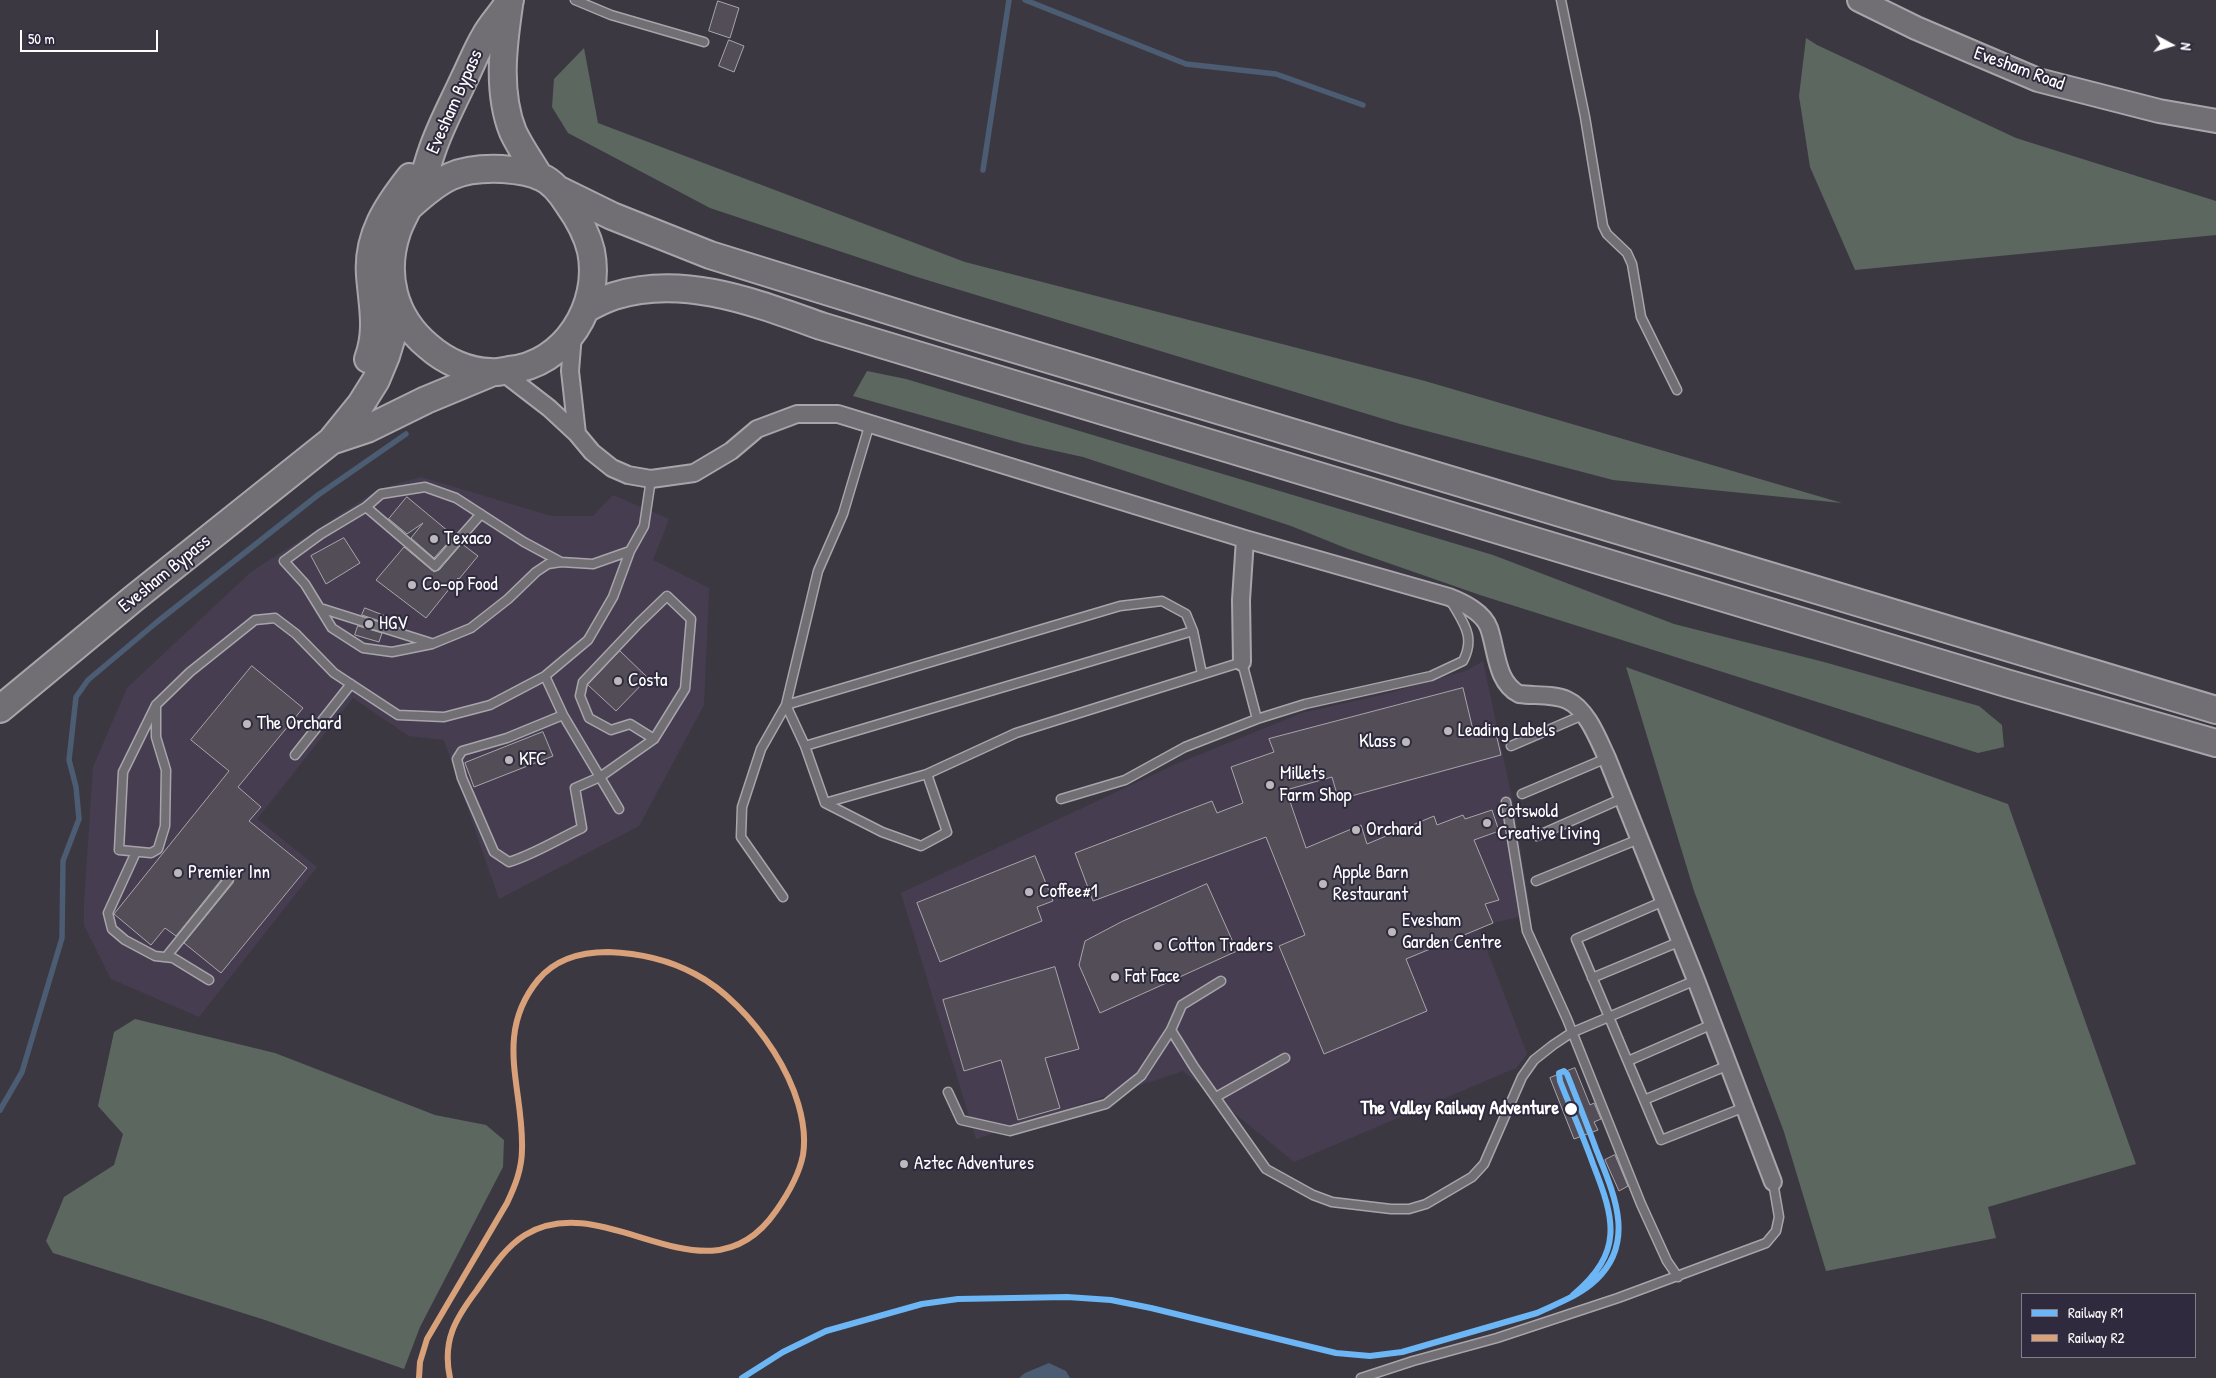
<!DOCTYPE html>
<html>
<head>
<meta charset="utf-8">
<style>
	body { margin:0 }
	#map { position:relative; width:2216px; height:1378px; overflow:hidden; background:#3c3842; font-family:"Patrick Hand",sans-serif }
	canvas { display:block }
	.legend { position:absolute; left:2021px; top:1293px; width:175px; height:65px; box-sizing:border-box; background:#2f2a3d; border:1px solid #827f8b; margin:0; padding:6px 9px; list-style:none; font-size:15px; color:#fff }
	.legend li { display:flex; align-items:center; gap:10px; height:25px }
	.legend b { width:25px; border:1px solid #827f8b }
	.north { position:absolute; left:2146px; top:20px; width:50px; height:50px; -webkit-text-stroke:4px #2f2a3d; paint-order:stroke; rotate:96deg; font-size:14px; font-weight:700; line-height:20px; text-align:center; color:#fff }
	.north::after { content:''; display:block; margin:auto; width:18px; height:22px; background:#fff; clip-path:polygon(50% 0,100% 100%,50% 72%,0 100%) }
	.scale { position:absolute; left:20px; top:30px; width:138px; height:22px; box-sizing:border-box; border:2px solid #fff; border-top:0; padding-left:6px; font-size:15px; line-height:18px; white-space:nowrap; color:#fff; -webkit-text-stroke:4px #2f2a3d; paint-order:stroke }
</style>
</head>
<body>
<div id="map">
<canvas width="2216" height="1378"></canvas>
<ul class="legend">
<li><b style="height:6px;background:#6db6f5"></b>Railway R1</li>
<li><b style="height:6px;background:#d9a179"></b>Railway R2</li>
</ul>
<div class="north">N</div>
<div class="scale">50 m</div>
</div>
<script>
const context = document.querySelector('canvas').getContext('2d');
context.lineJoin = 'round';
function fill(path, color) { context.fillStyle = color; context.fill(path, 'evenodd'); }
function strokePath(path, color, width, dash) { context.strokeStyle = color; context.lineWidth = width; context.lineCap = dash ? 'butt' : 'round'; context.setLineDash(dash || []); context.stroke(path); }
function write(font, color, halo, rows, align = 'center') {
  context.font = font + ' "Patrick Hand",sans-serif'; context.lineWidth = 4; context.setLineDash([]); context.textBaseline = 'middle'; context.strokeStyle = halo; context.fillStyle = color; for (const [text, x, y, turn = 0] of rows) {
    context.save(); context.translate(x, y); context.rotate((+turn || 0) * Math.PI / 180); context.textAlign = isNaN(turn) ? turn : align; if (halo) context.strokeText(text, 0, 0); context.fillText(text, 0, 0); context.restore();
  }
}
fill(new Path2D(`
	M 421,477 L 551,516 L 593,516 L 613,495 L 669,519 L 653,560 L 709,588 L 704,705 L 639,826 L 499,899 L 444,740 L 409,736 L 353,698 L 257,819 L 317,867 L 199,1017 L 111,979 L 84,925 L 84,904 L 93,767 L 127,688 L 251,572 L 379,489 Z
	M 1483,661 L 1514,808 L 1531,914 L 1493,923 L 1479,929 L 1527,1054 L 1516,1068 L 1294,1162 L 1183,1071 L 976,1139 L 901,893 L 1174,765 L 1302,713 L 1386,694 L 1468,670 Z`), '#473d51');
fill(new Path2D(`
	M 1806,38 L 1817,45 L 2016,138 L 2216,201 L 2216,235 L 1855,270 L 1810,167 L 1799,96 Z
	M 584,48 L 598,123 L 965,262 L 1425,381 L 1842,503 L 1613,480 L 1400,424 L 917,277 L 710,208 L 568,133 L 552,107 L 554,79 Z
	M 867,371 L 906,379 L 1493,555 L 1674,624 L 1824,662 L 1979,706 L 2002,725 L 2004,747 L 1978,753 L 1480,595 L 1348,549 L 1291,526 L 1083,457 L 1024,444 L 853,396 Z
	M 1626,667 L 2008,804 L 2136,1164 L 1988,1207 L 1996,1238 L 1826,1271 L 1784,1132 L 1694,891 Z
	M 135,1019 L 275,1053 L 435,1115 L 486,1125 L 504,1140 L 503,1167 L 420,1327 L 404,1369 L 265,1320 L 53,1253 L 46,1241 L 64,1197 L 114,1165 L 123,1134 L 98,1106 L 114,1032 Z`), '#5b675f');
fill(new Path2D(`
	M 1049,1363 L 1066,1371 L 1070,1378 L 1019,1378 L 1025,1373 Z`), '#4b5c73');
strokePath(new Path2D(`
	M 1025,0 L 1186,64 L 1276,74 L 1363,105
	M 983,170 L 1009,0
	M 0,1110 L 22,1072 L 62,938 L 63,861 L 79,819 L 76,787 L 69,760 L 76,697 L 88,680 L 157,622 L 318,495 L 406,434`), '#4b5c73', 5.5);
const building = new Path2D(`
	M 718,1 L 739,8 L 730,38 L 709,31 Z
	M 729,40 L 744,46 L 734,72 L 719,66 Z
	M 407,497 L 454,536 L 434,558 L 411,538 L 423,523 L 407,534 L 389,519 Z
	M 344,538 L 360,563 L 326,584 L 311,556 Z
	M 462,544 L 478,556 L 459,579 L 458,578 L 426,618 L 376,580 L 404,547 L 434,572 L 439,570 Z
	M 365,608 L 388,617 L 386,623 L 362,615 Z
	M 358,626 L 382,633 L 379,642 L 355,635 Z
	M 620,651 L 648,678 L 616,711 L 588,685 Z
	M 252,666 L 303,708 L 238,787 L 261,807 L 249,821 L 307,868 L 221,973 L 184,943 L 233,883 L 234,877 L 232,874 L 225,875 L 176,936 L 165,928 L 151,945 L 114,914 L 229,771 L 191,740 Z
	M 1463,688 L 1473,730 L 1494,725 L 1501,755 L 1344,798 L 1338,798 L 1332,777 L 1286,790 L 1306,848 L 1361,825 L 1367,844 L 1434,816 L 1437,825 L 1463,815 L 1465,819 L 1492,810 L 1499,831 L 1474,840 L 1499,900 L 1485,904 L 1493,923 L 1406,959 L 1427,1011 L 1324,1054 L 1279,946 L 1305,935 L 1266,837 L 1093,901 L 1075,853 L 1212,801 L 1217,813 L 1243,803 L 1231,767 L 1274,752 L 1269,739 Z
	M 543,732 L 553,756 L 474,787 L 465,763 Z
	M 1035,856 L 1053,901 L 1037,907 L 1042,921 L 940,962 L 917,903 Z
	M 1207,884 L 1237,951 L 1100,1013 L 1079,965 L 1085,941 L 1121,922 Z
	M 1055,967 L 1079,1049 L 1045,1058 L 1060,1108 L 1018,1120 L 1001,1060 L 964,1071 L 943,1000 Z
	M 1575,1068 L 1590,1105 L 1594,1103 L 1601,1119 L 1594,1122 L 1598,1130 L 1574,1139 L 1550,1078 Z
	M 1615,1155 L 1628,1186 L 1619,1191 L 1605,1160 Z`);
fill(building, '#534d57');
strokePath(building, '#a7a5aa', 1);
const service = new Path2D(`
	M 575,0 L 611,15 L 704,42
	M 1561,0 L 1585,117 L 1603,226 L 1607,234 L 1627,253 L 1632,264 L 1641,317 L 1677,390
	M 366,507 L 435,566 L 481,514
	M 561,562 L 524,542 L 456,498 L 425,487 L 381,494 L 366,507 L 321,534 L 284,561 L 305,584 L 332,628 L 363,648 L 392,652 L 432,644 L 471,628 L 508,599 L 536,572 L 548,564 L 561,562 L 593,564 L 630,551
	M 320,608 L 431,643
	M 1202,674 L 1193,631 L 805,746 L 825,803 L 927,774 L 1016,733 L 1242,662 L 1257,719
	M 545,676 L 563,715 L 619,809
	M 156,705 L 156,737 L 166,770 L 165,826 L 158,849 L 151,853 L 119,850 L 123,772 L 156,705 L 190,672 L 255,620 L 275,618 L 296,634 L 334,673 L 398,715 L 444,717 L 490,705 L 545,676 L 588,640 L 613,597 L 630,551 L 644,526 L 651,479
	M 563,715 L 507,738 L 462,751 L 457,759 L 462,778 L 494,852 L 509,862 C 535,854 558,839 582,828 L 575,788 L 600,777 L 654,739 L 685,689 L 691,619 L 667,596 L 639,623 L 583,682 L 580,696 L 589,718 L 611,730 L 630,724 L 654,739
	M 805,746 L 786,705 L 1120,606 L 1162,601 L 1186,614 L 1193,631
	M 1511,746 L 1583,715
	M 295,755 L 351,684
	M 1522,794 L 1607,758
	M 1061,799 L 1125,780 L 1185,747 L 1257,719 L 1305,704 L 1431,676 L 1463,661 C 1476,636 1463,623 1451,601
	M 1506,802 L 1527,931 L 1567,1019 L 1641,1204 L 1667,1261 L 1678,1277
	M 825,803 L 882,832 L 921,846 L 947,832 L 927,774
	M 1537,836 L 1623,798
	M 136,852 L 108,913 L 112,929 L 125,940 L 155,956 L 173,958 L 209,980
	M 1536,881 L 1639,839
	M 783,897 L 741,837 L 742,807 L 761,749 L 786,705 L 818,571 L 843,514 L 870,423
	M 1664,901 L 1576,939 L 1661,1140 L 1745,1107
	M 166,957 L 229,879
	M 1592,978 L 1681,941
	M 1171,1030 L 1194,1067 L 1266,1169 L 1313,1195 L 1332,1202 L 1391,1209 L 1409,1209 L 1426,1204 L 1472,1177 L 1484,1164 L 1522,1077 L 1534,1060 L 1553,1045 L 1571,1033 L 1696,980
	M 1628,1061 L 1713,1024
	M 948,1092 L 961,1120 L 1010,1131 L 1106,1104 L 1141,1076 L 1171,1030 L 1182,1005 L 1221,981
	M 1216,1097 L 1285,1058
	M 1644,1100 L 1729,1065
	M 1361,1378 L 1413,1361 L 1497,1338 L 1618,1298 L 1766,1243 L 1776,1231 L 1779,1217 L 1773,1182`);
const minor = new Path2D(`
	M 573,334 L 570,371 L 577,434
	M 501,371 L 549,408 L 577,434 L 592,452 L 612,468 L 628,475 L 651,479 L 694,473 L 731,451 L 757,429 L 797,414 L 838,414 L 1245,539 L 1449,597 C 1464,603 1483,612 1489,628 C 1497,651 1496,682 1519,694 C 1534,696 1554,694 1567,700 C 1587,709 1598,739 1607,758 L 1696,980 L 1773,1182
	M 1242,662 L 1241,600 L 1245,539`);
const secondary = new Path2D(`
	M 1859,0 L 1916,28 L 2038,80 L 2159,111 L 2216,121`);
const trunk = new Path2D(`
	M 509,5 C 503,46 497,92 513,132 C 520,147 530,161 539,176
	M 559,190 L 612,216 L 710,255 L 958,332 L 2216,710
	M 409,207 C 441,178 457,167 502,169 C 514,170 529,171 541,177 C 553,182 561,193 568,204 C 578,218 587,234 591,251 C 602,305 565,365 509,370 C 503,371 497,373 491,372 C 468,372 445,361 428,346 C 393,317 383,274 397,232 C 404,212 417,195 424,176 C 427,168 429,159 432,151 C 440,127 453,103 464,79 C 471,65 477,49 485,36 C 492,23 503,13 510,0
	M 586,309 C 595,304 605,299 614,296 C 684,274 756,303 821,326 L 2006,683 L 2216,743
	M 368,359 C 379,330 372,304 370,275 C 367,236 387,206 410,177
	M 331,441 L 367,429 L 426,400 L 491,373
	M 0,709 L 133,599 L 331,441 L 361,404 L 376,380 L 386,356 L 393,333 L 395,303`);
strokePath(service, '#a7a5aa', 11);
strokePath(minor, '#a7a5aa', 20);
strokePath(secondary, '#a7a5aa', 26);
strokePath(trunk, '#a7a5aa', 30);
strokePath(service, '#716f74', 8);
strokePath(minor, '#716f74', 16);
strokePath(secondary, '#716f74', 22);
strokePath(trunk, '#716f74', 26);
strokePath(new Path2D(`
	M 742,1378 L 783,1352 L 826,1331 L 922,1304 L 958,1299 L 1067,1297 L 1111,1300 L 1151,1308 L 1336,1353 L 1370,1356 L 1402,1352 L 1537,1313 C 1556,1304 1581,1295 1596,1280 C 1637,1241 1613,1192 1596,1149 C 1587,1124 1577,1099 1567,1074 L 1564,1071 L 1559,1073 L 1560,1081 C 1571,1109 1583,1136 1593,1164 C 1615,1220 1624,1252 1573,1295`), '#6db6f5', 6);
strokePath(new Path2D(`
	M 419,1378 L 420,1362 L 427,1339 L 507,1203 C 515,1186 522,1169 522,1149 C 524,1089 493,1035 538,980 C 556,958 581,952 608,952 C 638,953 669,960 695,974 C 751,1003 813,1091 803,1155 C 799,1175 788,1194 776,1211 C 707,1311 607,1185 525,1235 C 504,1248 491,1270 477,1290 C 455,1319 442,1341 450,1378`), '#d9a179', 6);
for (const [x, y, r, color] of [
	[434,539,5,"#bbb9bd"],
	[412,585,5,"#bbb9bd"],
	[369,624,5,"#bbb9bd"],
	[618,681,5,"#bbb9bd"],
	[247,724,5,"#bbb9bd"],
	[1448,731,5,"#bbb9bd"],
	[1406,742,5,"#bbb9bd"],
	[509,760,5,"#bbb9bd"],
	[1270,785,5,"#bbb9bd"],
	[1487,823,5,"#bbb9bd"],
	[1356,830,5,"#bbb9bd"],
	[178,873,5,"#bbb9bd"],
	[1323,884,5,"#bbb9bd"],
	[1029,892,5,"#bbb9bd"],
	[1392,932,5,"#bbb9bd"],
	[1158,946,5,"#bbb9bd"],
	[1115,977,5,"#bbb9bd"],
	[1571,1109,7,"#fff"],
	[904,1164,5,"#bbb9bd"]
]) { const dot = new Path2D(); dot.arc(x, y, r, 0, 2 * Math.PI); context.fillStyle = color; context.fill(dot); strokePath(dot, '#2f2a3d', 2); }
write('19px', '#fff', '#2f2a3d', [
	["Evesham Road",2019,69,20],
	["Evesham Bypass",455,102,-66],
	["Evesham Bypass",165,574,-39]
]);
write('19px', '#fff', '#2f2a3d', [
	["Texaco",444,539],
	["Co-op Food",422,585],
	["HGV",379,624],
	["Costa",628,681],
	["The Orchard",257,724],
	["Leading Labels",1458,731],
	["Klass",1396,742,"right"],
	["KFC",519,760],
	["Millets",1280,774],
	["Farm Shop",1280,796],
	["Cotswold",1497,812],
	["Creative Living",1497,834],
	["Orchard",1366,830],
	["Premier Inn",188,873],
	["Apple Barn",1333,873],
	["Restaurant",1333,895],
	["Coffee#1",1039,892],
	["Evesham",1402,921],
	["Garden Centre",1402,943],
	["Cotton Traders",1168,946],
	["Fat Face",1125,977],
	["Aztec Adventures",914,1164]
], 'left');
write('bold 19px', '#fff', '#2f2a3d', [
	["The Valley Railway Adventure",1559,1109]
], 'right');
</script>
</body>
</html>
